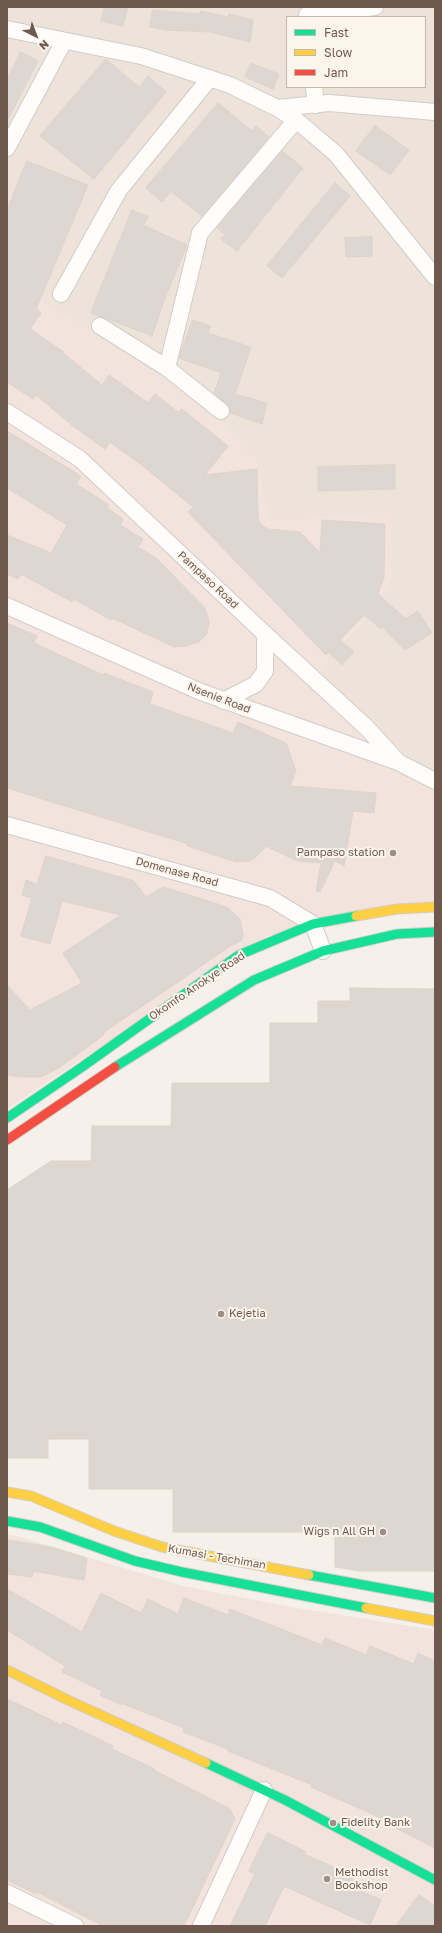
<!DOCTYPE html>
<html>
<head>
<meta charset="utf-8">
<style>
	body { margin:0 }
	#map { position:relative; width:442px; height:1933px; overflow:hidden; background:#f5f0ea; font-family:"Golos Text",sans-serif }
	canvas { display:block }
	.frame { position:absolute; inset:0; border:8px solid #6f594e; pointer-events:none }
	.legend { position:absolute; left:286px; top:16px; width:140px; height:72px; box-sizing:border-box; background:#fcf5ec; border:1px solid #c4b7ad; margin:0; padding:5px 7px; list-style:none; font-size:12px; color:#6f594e }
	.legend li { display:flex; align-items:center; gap:8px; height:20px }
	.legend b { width:20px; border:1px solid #c4b7ad }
	.north { position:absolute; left:16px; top:16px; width:40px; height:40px; -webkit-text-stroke:3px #fcf5ec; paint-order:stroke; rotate:138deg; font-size:11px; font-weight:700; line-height:16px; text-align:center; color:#6f594e }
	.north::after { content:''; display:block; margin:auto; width:14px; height:18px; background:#6f594e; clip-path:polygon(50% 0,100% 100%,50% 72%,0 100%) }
</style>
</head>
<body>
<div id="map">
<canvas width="442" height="1933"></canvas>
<div class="frame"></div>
<ul class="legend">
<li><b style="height:5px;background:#16e098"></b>Fast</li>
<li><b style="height:5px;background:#ffcf43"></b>Slow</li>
<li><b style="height:5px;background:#f24e42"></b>Jam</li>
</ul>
<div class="north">N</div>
</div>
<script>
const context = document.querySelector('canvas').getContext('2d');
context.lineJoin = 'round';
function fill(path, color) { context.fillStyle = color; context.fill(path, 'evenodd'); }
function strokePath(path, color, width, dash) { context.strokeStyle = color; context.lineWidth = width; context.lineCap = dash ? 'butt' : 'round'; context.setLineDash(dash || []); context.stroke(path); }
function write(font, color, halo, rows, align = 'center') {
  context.font = font + ' "Golos Text",sans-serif'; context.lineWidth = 4; context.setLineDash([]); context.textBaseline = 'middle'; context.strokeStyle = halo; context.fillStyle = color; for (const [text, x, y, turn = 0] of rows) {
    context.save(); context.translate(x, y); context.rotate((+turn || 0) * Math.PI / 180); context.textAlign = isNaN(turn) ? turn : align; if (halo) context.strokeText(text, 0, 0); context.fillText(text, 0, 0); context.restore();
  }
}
fill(new Path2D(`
	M 7,7 L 435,7 L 435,777 L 315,681 L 329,657 L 378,606 L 391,513 L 269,522 L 255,459 L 7,277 ZM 287,17 L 425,17 L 425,87 L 287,87 Z`), '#ede3d9');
fill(new Path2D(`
	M 7,277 L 27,292 L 194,393 L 255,459 L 269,522 L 391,513 L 392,576 L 378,606 L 329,657 L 315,681 L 435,777 L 435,902 L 267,936 L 7,1109 Z
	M 7,1535 L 17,1536 L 183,1586 L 291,1607 L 435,1630 L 435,1926 L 7,1926 Z`), '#f2e3dc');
const building = new Path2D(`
	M 105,7 L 128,7 L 123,26 L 101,21 Z
	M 153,10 L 200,14 L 201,11 L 228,17 L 229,14 L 253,20 L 250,42 L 210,32 L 165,30 L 150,27 Z
	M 21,52 L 38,61 L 7,121 L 7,79 Z
	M 106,59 L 139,87 L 148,76 L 166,92 L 94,179 L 40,136 Z
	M 251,63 L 279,74 L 273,89 L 245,77 Z
	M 218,103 L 252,131 L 256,126 L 269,137 L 202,216 L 171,191 L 162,202 L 146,188 Z
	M 375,126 L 409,150 L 390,175 L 356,151 Z
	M 282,151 L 303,168 L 237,251 L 221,239 L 225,234 L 217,228 Z
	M 27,161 L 88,185 L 36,309 L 41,313 L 30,329 L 64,352 L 63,353 L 102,385 L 109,375 L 148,403 L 155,394 L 178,412 L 182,409 L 228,446 L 205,475 L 257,469 L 258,519 L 262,526 L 268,529 L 300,532 L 320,553 L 322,520 L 385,524 L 384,577 L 378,594 L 406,619 L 418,611 L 432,633 L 405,650 L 382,627 L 381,629 L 364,615 L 340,640 L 354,652 L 342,665 L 328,652 L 326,655 L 188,512 L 193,507 L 143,466 L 110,442 L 105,449 L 73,426 L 36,395 L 33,399 L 7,382 L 7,210 Z
	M 335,183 L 350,196 L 282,278 L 267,266 Z
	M 132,210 L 149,217 L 143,225 L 187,245 L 165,298 L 152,336 L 91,313 Z
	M 372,237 L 372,256 L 346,257 L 345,238 Z
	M 193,320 L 211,326 L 208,333 L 251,347 L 235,394 L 267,403 L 262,424 L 230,413 L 230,408 L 227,404 L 214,393 L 221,373 L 179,358 Z
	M 7,431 L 81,476 L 76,484 L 109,505 L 107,508 L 123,519 L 120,525 L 143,539 L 138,547 L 156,558 L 205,608 L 209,621 L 207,634 L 199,642 L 186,646 L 174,647 L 112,618 L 111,620 L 74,599 L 72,602 L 21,574 L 18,579 L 7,574 L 7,535 L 51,553 L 67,525 L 7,488 Z
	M 395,465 L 395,489 L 318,491 L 318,467 Z
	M 7,623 L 37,636 L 34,643 L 103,675 L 104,673 L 153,692 L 150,704 L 233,733 L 238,722 L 286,743 L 296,771 L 290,786 L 376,793 L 374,813 L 353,811 L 344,866 L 335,861 L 320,892 L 316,891 L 321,863 L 297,861 L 266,846 L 256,857 L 250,861 L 236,862 L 187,846 L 188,844 L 7,788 Z
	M 46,856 L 134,881 L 146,897 L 163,887 L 227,907 L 240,919 L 243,935 L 242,940 L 232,945 L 103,1033 L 104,1035 L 60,1067 L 41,1077 L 21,1077 L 7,1075 L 7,985 L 30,1010 L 82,983 L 63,953 L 121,915 L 62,901 L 50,944 L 21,936 L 32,898 L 22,895 L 26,880 L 37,884 Z
	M 350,988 L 435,989 L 435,1571 L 359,1571 L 335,1567 L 335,1532 L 173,1532 L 173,1489 L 89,1489 L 89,1439 L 48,1439 L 48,1458 L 7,1458 L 7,1190 L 51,1161 L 91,1161 L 92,1126 L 171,1126 L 172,1083 L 270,1083 L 270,1023 L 318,1023 L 318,1001 L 350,1001 Z
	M 7,1540 L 51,1547 L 87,1558 L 84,1580 L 33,1571 L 32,1577 L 7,1574 Z
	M 7,1589 L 82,1632 L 101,1593 L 141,1613 L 148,1599 L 178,1614 L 184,1598 L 228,1615 L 230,1609 L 322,1645 L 325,1638 L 366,1655 L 370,1646 L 414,1664 L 418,1653 L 435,1661 L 435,1848 L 396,1828 L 397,1825 L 311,1787 L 312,1785 L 228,1751 L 228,1749 L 183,1732 L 184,1728 L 121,1703 L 121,1705 L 100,1695 L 102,1691 L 62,1672 L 65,1666 L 7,1630 Z
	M 7,1699 L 62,1725 L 63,1722 L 113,1746 L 112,1749 L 155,1769 L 154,1770 L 230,1809 L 235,1819 L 184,1926 L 103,1926 L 37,1892 L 36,1894 L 7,1880 Z
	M 268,1833 L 306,1852 L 304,1854 L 354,1876 L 350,1886 L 381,1900 L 370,1925 L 284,1886 L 265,1926 L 230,1926 L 255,1874 L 249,1871 Z
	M 419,1895 L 435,1906 L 435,1926 L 396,1926 Z`);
fill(building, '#ded6d0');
strokePath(building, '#ddd4cd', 1);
const street = new Path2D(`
	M 307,15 L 375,7
	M 7,29 L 141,56 L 230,85 L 277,108 L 296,120 L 336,154 L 435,277
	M 314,87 L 316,105
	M 277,108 L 329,103 L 435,112
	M 7,148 L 64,41
	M 61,294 L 119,190 L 210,78
	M 100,326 L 167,368
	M 221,411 L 167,368 L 200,233 L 296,120
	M 7,412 L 80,459 L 265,634 L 367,728 L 398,762
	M 7,606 L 201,692 L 398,762 L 435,781
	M 223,701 L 256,684 L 265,671 L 265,634
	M 7,825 L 270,898 L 313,924 L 323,951
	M 7,1893 L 75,1926
	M 201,1926 L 264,1790`);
const fast = new Path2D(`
	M 115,1067 L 254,980 L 323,951 L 397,934 L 435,932
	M 7,1118 L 82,1067 L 239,955 L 313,924 L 356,916
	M 7,1521 L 40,1527 L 135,1561 L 182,1572 L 366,1608
	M 309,1575 L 435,1598
	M 206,1763 L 285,1800 L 435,1880`);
const slow = new Path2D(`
	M 356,916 L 397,909 L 435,907
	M 7,1492 L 31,1496 L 114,1531 L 162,1547 L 309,1575
	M 366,1608 L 435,1621
	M 7,1670 L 70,1701 L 206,1763`);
const jam = new Path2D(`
	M 7,1140 L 115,1067`);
strokePath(street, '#d2ccc6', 18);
strokePath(fast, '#d4cdc7', 11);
strokePath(slow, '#d4cdc7', 11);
strokePath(jam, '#d4cdc7', 11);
strokePath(street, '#fefdfc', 16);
strokePath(fast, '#16e098', 9);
strokePath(slow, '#ffcf43', 9);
strokePath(jam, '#f24e42', 9);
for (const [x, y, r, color] of [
	[393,853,4,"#9e8e85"],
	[221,1314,4,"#9e8e85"],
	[383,1532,4,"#9e8e85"],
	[333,1823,4,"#9e8e85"],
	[327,1879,4,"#9e8e85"]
]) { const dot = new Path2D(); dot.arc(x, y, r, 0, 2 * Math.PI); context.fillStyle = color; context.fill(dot); strokePath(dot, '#fcf5ec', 1.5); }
write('11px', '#6f594e', '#fcf5ec', [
	["Pampaso Road",208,580,43],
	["Nsenie Road",219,698,21],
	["Domenase Road",177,872,15],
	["Okomfo Anokye Road",197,986,-34],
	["Kumasi - Techiman",217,1557,10]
]);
write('11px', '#6f594e', '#fcf5ec', [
	["Pampaso station",385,853,"right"],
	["Kejetia",229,1314],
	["Wigs n All GH",375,1532,"right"],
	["Fidelity Bank",341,1823],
	["Methodist",335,1873],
	["Bookshop",335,1886]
], 'left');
</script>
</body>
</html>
